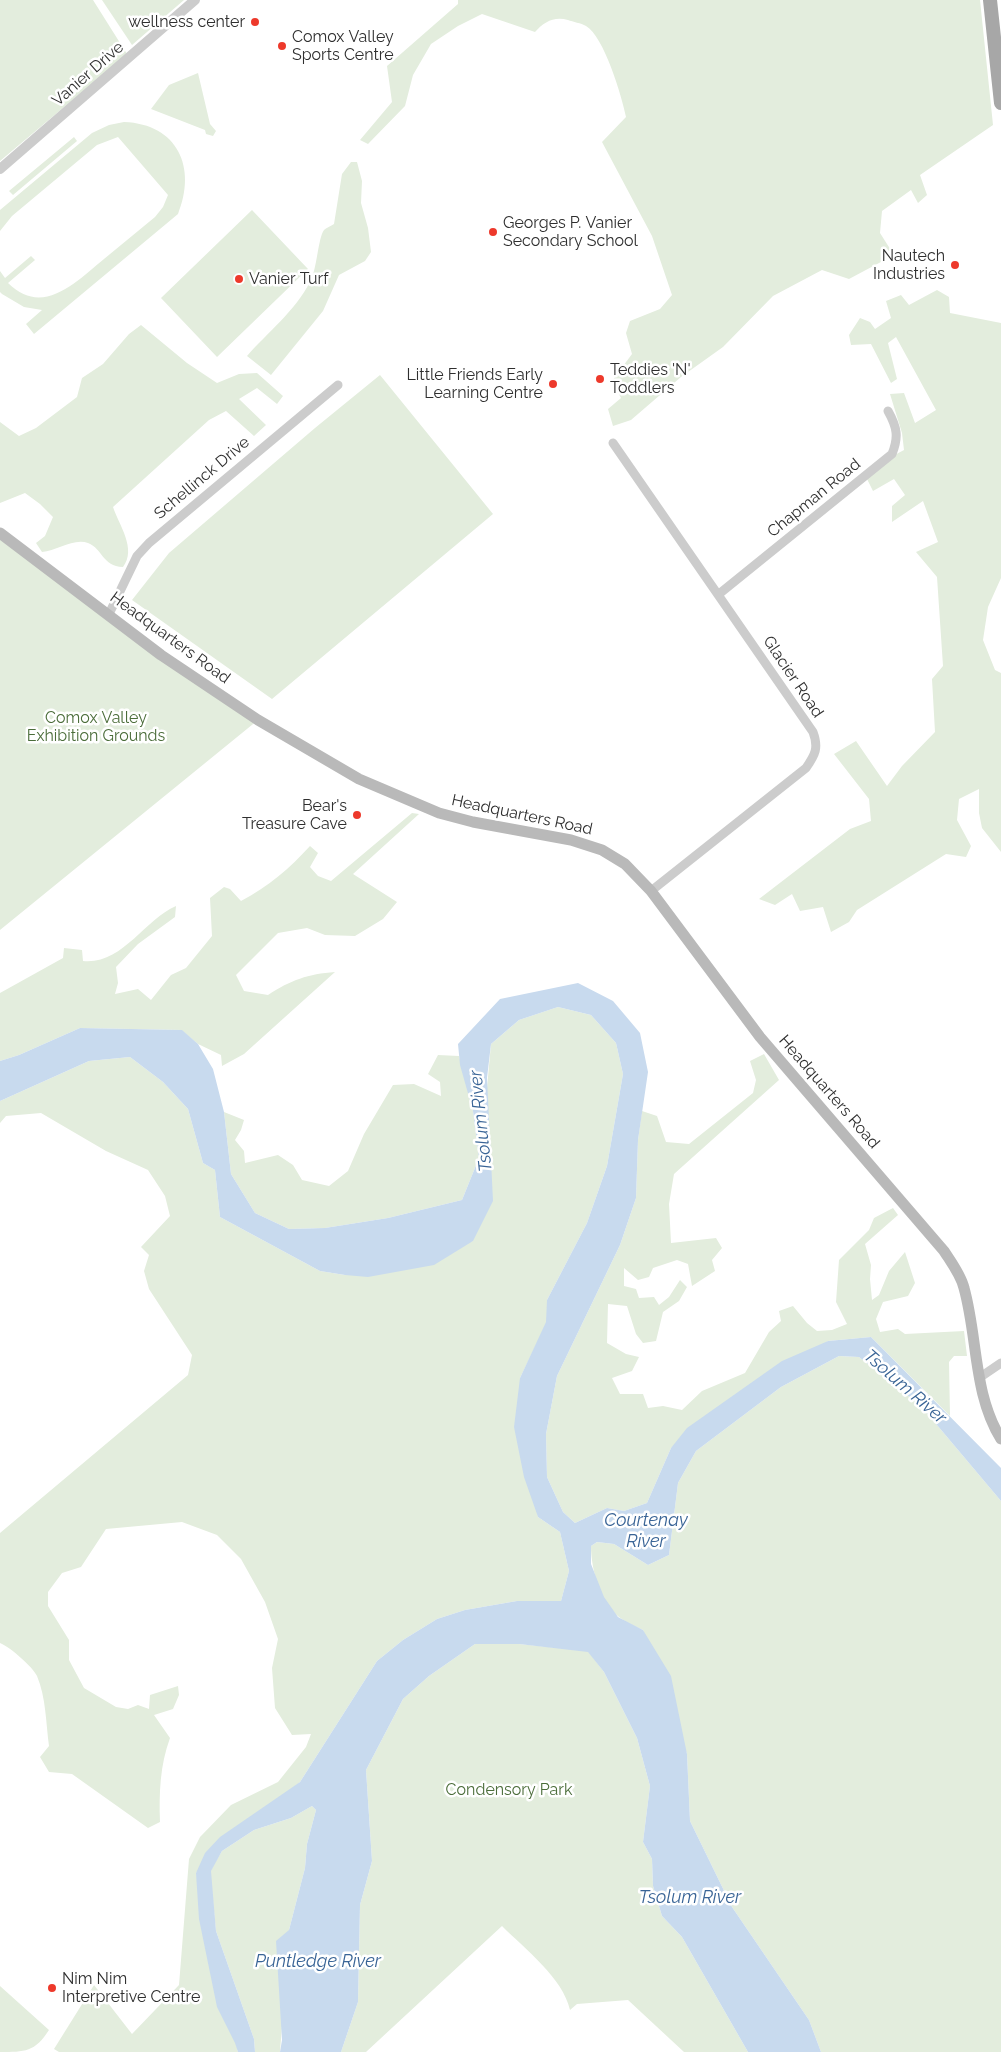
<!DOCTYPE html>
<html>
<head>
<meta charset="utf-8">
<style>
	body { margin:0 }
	canvas { display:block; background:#fff }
</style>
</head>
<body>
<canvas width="1001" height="2052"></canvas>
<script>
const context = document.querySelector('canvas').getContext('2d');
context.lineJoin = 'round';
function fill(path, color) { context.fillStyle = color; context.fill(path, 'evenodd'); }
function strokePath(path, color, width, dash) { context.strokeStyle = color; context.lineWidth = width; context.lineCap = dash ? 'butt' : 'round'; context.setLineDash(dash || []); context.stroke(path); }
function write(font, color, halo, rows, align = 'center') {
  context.font = font + ' Raleway,sans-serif'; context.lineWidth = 5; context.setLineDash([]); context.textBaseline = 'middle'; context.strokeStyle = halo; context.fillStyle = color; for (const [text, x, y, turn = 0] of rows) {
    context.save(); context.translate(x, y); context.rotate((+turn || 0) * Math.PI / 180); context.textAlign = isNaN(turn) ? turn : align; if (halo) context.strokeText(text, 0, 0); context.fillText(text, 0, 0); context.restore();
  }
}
fill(new Path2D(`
	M 0,0 L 93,0 L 127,54 L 0,161 Z
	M 102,0 L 184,0 L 132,45 Z
	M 458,0 L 980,0 L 993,125 L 920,175 L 927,195 L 918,203 L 911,190 L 882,211 L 880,233 L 894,255 L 849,279 L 822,270 L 773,296 L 723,347 L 681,377 L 631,420 L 613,426 L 608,409 L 621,398 L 612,381 L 632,354 L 626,333 L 630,321 L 660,309 L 672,295 L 652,236 L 602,142 L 626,117 C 622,97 604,36 586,26 C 581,23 573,22 568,20 C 554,16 544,22 535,32 L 482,14 L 458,26 L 431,44 L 413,75 L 405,106 L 368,144 L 360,140 L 392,102 L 387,66 L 458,4 Z
	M 198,73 L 210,124 L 216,131 L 213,136 L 206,134 L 205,130 L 151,109 L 169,85 Z
	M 124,122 C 178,124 197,168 178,214 L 34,334 L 26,324 L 42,310 L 24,307 L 2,294 L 0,292 L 0,271 L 5,278 L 31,256 L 35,260 L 8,283 C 43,318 77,281 104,259 C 121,245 138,231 155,217 L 163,207 L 168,195 L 118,137 L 97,145 L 12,216 L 0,231 L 0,210 L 92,133 L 109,125 Z
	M 74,137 L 77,141 L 13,195 L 9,191 Z
	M 351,162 L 357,162 L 362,181 L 361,203 L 368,228 L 371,252 L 365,261 L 339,275 L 323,311 L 271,375 L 247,356 C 268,332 295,311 310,282 C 317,270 318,238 324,230 C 326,228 331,226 334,224 L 342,174 Z
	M 252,210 L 308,269 L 217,357 L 161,298 Z
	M 937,290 L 949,297 L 950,313 L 1001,323 L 1001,578 L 988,607 L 983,640 L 995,670 L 1001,673 L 1001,852 L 982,828 L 979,813 L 979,789 L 959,799 L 957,820 L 971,846 L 966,857 L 946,854 L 857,910 L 849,922 L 831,932 L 823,907 L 800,911 L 792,894 L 775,905 L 759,899 L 850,829 L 871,821 L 869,799 L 834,754 L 856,741 L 887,786 L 902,766 L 935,732 L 932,679 L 943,666 L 937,577 L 916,552 L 938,542 L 923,501 L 892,522 L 892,506 L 905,495 L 894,479 L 873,491 L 867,479 L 889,458 L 904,450 L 902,433 L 890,394 L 904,393 L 915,423 L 936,410 L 896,337 L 888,343 L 897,379 L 891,383 L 871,344 L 851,345 L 849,335 L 860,318 L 870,322 L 875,329 L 891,318 L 886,301 L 901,295 L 909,305 Z
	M 141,325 L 187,363 L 217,383 L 239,374 L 257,373 L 283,396 L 277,404 L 257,388 L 239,399 L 266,425 L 254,436 L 226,411 L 209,420 L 113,507 C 119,525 137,549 123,567 C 102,566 103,549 88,543 C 73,538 57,551 42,552 L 36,543 L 45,536 L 53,517 L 40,504 L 25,493 L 0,503 L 0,422 L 19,436 L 36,428 L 77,397 L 82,378 L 103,364 L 129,334 Z
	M 380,375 L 493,514 L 272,699 L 132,600 L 169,553 L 315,428 Z
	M 0,539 L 258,720 L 0,930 Z
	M 412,813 L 419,814 L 353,874 L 397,902 L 383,919 L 355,936 L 325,935 L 307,928 L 278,933 L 236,975 L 244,991 L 268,995 C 291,980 308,974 335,972 L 244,1054 L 222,1066 L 221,1055 L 198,1044 L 181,1030 L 80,1028 L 19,1055 L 0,1061 L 0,993 L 63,958 L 64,948 L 82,950 L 83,961 C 122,965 144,920 176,906 L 175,917 L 138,944 L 116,967 L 118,983 L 115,994 L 138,989 L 151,1000 L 171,975 L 186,968 L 212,936 L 210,898 L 224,887 L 230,889 L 241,901 C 268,887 290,868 310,846 L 318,853 L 310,867 L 318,876 L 331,881 Z
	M 558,1007 L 591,1015 L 616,1043 L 623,1074 L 607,1166 L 587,1223 L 547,1300 L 547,1322 L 520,1378 L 538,1517 L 560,1532 L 569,1571 L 561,1601 L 517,1601 L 465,1610 L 437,1619 L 403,1640 L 377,1661 L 300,1782 L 196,1873 L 238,2052 L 59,2052 L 54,2049 L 94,1985 L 132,2034 L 179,1985 L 189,1859 L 200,1837 L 231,1805 L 278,1782 L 306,1747 L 311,1734 L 292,1735 L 275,1708 L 272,1668 L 278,1639 L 265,1602 L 241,1559 L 217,1535 L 182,1522 L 106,1529 L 81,1567 L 62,1573 L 48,1592 L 48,1606 L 69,1640 L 69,1660 L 84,1688 L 116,1707 L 128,1709 L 138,1705 L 149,1709 L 150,1695 L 178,1686 L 179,1695 L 173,1709 L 154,1715 L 170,1738 C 160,1765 159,1793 160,1822 L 148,1828 L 72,1774 L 49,1772 L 40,1757 L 49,1746 C 46,1724 46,1697 37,1676 C 33,1667 10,1647 0,1643 L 0,1533 L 188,1375 L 192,1355 L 149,1289 L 144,1271 L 149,1255 L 141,1247 L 170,1216 L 165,1196 L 148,1170 L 106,1151 L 41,1113 L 6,1116 L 0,1123 L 0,1101 L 89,1061 L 130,1057 L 163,1082 L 188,1109 L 203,1163 L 215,1170 L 220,1217 L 320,1271 L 345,1275 L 473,1241 L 491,1044 L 519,1020 Z
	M 764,1054 L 779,1080 L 674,1174 L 669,1204 L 671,1243 L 716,1238 L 722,1248 L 712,1260 L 715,1271 L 692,1286 L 688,1264 L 677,1260 L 653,1268 L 649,1277 L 638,1280 L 624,1268 L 624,1286 L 636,1289 L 639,1298 L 654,1297 L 659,1305 L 669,1297 L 680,1280 L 687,1287 L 679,1301 L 663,1312 L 656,1341 L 643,1343 L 636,1334 L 627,1306 L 608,1304 L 607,1343 L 626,1354 L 639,1357 L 632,1371 L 612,1378 L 620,1394 L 643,1394 L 648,1408 L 663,1406 L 682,1410 L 702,1391 L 745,1373 L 769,1332 L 781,1321 L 779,1311 L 793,1306 L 807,1323 L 817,1331 L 832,1330 L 847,1324 L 836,1302 L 839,1260 L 869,1230 L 874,1218 L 893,1208 L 898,1215 L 865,1244 L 871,1265 L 870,1279 L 872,1300 L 879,1295 L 889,1271 L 905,1252 L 915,1283 L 908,1296 L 883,1302 L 876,1319 L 880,1332 L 898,1329 L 905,1334 L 964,1331 L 967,1356 L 954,1356 L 949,1362 L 950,1416 L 871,1337 L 828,1341 L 671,1448 L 647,1503 L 624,1511 L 607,1508 L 575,1523 L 563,1512 L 547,1477 L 546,1434 L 557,1376 L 620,1245 L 636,1198 L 638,1140 L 642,1111 L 657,1116 L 666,1142 L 689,1144 L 753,1093 L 756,1080 L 750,1061 Z
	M 438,1055 L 459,1056 L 473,1111 L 479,1158 L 462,1200 L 388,1218 L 325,1228 L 289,1229 L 255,1213 L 231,1174 L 224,1112 L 244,1120 L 241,1130 L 235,1140 L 244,1151 L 245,1163 L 278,1155 L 293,1165 L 302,1180 L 329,1186 L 348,1171 L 364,1134 L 393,1085 L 414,1084 L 441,1096 L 440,1082 L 428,1074 Z
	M 839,1356 L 859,1357 L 921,1406 L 1001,1501 L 1001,2052 L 821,2052 L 809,2020 L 732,1907 L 690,1821 L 687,1754 L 643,1630 C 635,1626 625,1622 619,1617 C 600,1602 591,1569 591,1546 L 597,1542 L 614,1544 L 648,1565 L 669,1555 L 678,1483 L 696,1451 L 781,1387 Z
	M 475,1644 L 519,1644 L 588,1651 L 604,1672 L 637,1738 L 650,1786 L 643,1842 L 652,1859 L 653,1886 L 662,1916 L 682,1937 L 748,2052 L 684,2052 L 628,2000 L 577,2004 L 570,2010 C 563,1978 525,1949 502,1926 L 366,2052 L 341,2052 L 358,2002 L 360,1905 L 372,1861 L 366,1770 L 403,1699 L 429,1676 Z
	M 312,1806 L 316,1810 L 307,1844 L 305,1868 L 289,1930 L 280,2052 L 255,2052 L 254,2039 L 216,1931 L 210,1871 L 222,1851 L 254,1830 L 291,1818 Z
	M 0,1986 L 49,2030 C 35,2052 25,2052 0,2052 Z`), '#e3eddd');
fill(new Path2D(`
	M 578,983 L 613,1001 L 640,1033 L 648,1072 L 638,1140 L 636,1198 L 620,1245 L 557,1376 L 546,1434 L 547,1477 L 563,1512 L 575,1523 L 607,1508 L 624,1511 L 647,1503 L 671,1448 L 687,1428 L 782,1361 L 828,1341 L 871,1337 L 1001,1468 L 1001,1501 L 921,1406 L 859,1357 L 839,1356 L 781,1387 L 696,1451 L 678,1483 L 669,1555 L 648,1565 L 614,1544 L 597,1542 L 591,1546 L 591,1564 L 604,1597 L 618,1617 L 643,1630 L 671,1676 L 687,1754 L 690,1821 L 732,1907 L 809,2020 L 821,2052 L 748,2052 L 682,1937 L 662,1916 L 653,1886 L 652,1859 L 643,1842 L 650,1786 L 637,1738 L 604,1672 L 588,1652 L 519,1644 L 475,1644 L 429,1676 L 403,1699 L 366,1770 L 372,1861 L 360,1905 L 358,2002 L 341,2052 L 280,2052 L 282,2040 L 276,1941 L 289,1930 L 305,1868 L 307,1844 L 316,1810 L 312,1806 L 291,1818 L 254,1830 L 222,1851 L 211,1871 L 216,1931 L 254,2039 L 255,2052 L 238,2052 L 235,2043 L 217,2007 L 199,1919 L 196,1873 L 205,1853 L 220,1837 L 300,1782 L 377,1661 L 403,1640 L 437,1619 L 465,1610 L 517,1601 L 561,1601 L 569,1571 L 560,1532 L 538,1517 L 524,1477 L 514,1427 L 520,1378 L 546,1322 L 547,1300 L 587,1223 L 607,1166 L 623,1074 L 616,1043 L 591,1015 L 558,1007 L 519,1020 L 491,1044 L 487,1078 L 493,1201 L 473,1241 L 434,1265 L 368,1277 L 345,1275 L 320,1271 L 220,1217 L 215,1170 L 203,1163 L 188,1109 L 163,1082 L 130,1057 L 89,1061 L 0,1101 L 0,1061 L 19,1055 L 80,1028 L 182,1030 L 198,1044 L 213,1069 L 224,1112 L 231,1174 L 255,1213 L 289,1229 L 325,1228 L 388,1218 L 462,1200 L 479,1158 L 473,1111 L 460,1065 L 458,1044 L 500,999 Z`), '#c8daee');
strokePath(new Path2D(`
	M 613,443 L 813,732 C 819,748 815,755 806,768 L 651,891
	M 719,594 L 892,454 C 899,437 897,427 888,411
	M 109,614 L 137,556 L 149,543 L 338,385
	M 979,1378 L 1001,1363`), '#ccc', 9);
strokePath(new Path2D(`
	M 0,169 L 195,0`), '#ccc', 10);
strokePath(new Path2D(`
	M 0,533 L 161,655 L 258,720 L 359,779 L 439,813 L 473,822 L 571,840 L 602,850 L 625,864 L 651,891 L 760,1037 L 944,1251 C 951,1262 961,1275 964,1288 C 978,1338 973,1394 1001,1439`), '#b9b9b9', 11);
strokePath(new Path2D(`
	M 990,0 L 1001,103`), '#a7a7a7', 14);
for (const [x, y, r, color] of [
	[255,22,5,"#ed392b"],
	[282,46,5,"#ed392b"],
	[493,232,5,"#ed392b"],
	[955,265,5,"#ed392b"],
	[239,279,5,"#ed392b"],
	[600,379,5,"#ed392b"],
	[553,384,5,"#ed392b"],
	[357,815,5,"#ed392b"],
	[52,1988,5,"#ed392b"]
]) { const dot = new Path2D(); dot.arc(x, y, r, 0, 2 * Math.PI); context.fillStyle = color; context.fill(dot); strokePath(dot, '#fff', 2); }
write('16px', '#2f2f2f', '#fff', [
	["wellness center",245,22,"right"],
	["Comox Valley",292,37],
	["Sports Centre",292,55],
	["Georges P. Vanier",503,223],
	["Secondary School",503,241],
	["Nautech",945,256,"right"],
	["Industries",945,274,"right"],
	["Vanier Turf",249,279],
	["Teddies 'N'",610,370],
	["Toddlers",610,388],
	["Little Friends Early",543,375,"right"],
	["Learning Centre",543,393,"right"],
	["Bear's",347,806,"right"],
	["Treasure Cave",347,824,"right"],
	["Nim Nim",62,1979],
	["Interpretive Centre",62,1997]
], 'left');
write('16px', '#2f2f2f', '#fff', [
	["Vanier Drive",88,74,-41],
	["Schellinck Drive",202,478,-40],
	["Chapman Road",814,498,-39],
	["Headquarters Road",170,638,36],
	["Glacier Road",793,677,56],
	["Headquarters Road",522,815,12],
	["Headquarters Road",829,1092,49]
]);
write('16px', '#4b6d3a', '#fff', [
	["Comox Valley",96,718],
	["Exhibition Grounds",96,736],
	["Condensory Park",509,1790]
]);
write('italic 18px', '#396496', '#fff', [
	["Tsolum River",481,1121,-96],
	["Tsolum River",905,1387,41],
	["Courtenay",646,1521],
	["River",646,1542],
	["Tsolum River",690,1898],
	["Puntledge River",318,1962]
]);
</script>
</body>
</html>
